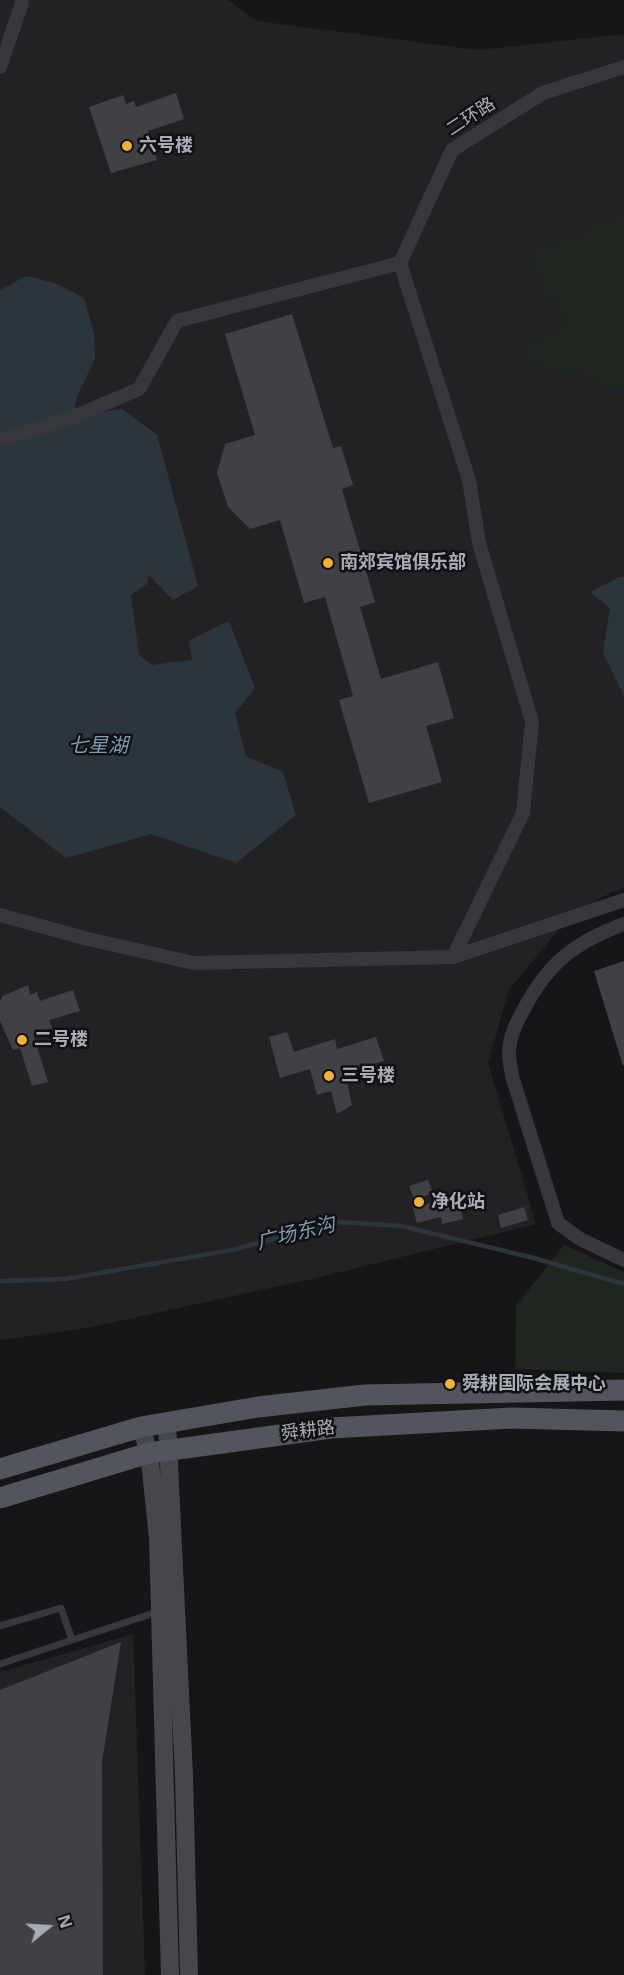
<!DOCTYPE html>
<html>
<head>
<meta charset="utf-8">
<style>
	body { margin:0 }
	#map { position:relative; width:624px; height:1975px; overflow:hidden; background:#161618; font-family:"Open Sans",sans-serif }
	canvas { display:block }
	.north { position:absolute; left:18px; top:1897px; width:60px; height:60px; -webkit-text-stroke:4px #111113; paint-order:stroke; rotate:72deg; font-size:16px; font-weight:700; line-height:24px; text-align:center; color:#a8adb8 }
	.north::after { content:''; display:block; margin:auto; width:21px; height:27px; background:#a8adb8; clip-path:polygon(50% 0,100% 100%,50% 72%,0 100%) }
</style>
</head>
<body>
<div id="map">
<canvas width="624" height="1975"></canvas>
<div class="north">N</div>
</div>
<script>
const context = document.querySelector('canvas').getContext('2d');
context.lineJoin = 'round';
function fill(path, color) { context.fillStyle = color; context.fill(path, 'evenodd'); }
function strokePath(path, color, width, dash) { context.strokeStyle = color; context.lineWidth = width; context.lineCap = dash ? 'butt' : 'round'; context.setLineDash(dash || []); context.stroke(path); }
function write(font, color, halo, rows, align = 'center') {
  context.font = font + ' "Open Sans","Noto Sans SC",sans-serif'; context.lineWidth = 5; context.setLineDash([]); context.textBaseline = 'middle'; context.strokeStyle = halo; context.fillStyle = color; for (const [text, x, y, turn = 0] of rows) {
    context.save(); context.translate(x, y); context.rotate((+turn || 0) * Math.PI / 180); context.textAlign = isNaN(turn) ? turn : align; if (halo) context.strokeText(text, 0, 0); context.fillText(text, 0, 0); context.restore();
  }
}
fill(new Path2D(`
	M 0,0 L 228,0 L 257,21 L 478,50 L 624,34 L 624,888 L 612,892 L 570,916 L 509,990 L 488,1063 L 536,1224 L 312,1279 L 87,1328 L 0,1340 Z
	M 133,1634 L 145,1975 L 0,1975 L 0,1672 Z`), '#222225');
fill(new Path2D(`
	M 624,215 L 624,387 L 615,389 L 597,384 L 583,372 L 563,372 L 521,362 L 530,340 L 555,332 L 564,321 L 558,302 L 544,298 L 531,256 L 537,246 L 577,237 L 590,225 Z
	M 564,1245 L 624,1272 L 624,1373 L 515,1369 L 516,1306 Z`), '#1e261f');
fill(new Path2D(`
	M 26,276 L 55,283 L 84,298 L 94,334 L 95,359 L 77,396 L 73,416 L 122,409 L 157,435 L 198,586 L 173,600 L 149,575 L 147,584 L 131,595 L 139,655 L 152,665 L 192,660 L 189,641 L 229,621 L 255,688 L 235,713 L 246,756 L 283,772 L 296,815 L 236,863 L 151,834 L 66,858 L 0,807 L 0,290 Z
	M 619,577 L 624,577 L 624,696 L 603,653 L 610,608 L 590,592 Z`), '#2c353c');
strokePath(new Path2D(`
	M 0,1281 L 65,1279 L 232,1250 L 338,1222 L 401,1226 L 534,1258 L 624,1284`), '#2c353c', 4.5);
fill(new Path2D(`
	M 176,93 L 184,119 L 148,131 L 157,160 L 111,173 L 89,107 L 123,95 L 126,104 L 134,101 L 136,107 Z
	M 292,314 L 333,448 L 341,446 L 353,485 L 342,489 L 375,602 L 360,607 L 381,679 L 438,662 L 454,718 L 426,726 L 442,782 L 369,803 L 339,700 L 353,696 L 325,597 L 304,603 L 280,520 L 250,529 L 228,507 L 217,473 L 225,444 L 255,435 L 225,334 Z
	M 624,961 L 624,1065 L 623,1066 L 594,971 Z
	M 28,985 L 30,995 L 37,992 L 40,1001 L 73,990 L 80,1011 L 49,1020 L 52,1028 L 33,1034 L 48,1082 L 32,1086 L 20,1048 L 13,1050 L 0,1021 L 0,1001 L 3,996 Z
	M 287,1032 L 294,1052 L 335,1039 L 337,1049 L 376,1037 L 384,1061 L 345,1073 L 352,1105 L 337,1114 L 331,1091 L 317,1095 L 310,1069 L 280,1078 L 269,1037 Z
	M 428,1180 L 433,1193 L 422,1197 L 425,1205 L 437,1201 L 440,1210 L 459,1203 L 463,1219 L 442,1224 L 441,1217 L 417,1223 L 413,1208 L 417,1207 L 409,1186 Z
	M 524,1207 L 528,1220 L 501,1228 L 498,1215 Z
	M 121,1642 L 102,1762 L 103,1975 L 0,1975 L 0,1690 Z`), '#404145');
strokePath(new Path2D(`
	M 0,1626 L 61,1608 L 72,1640
	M 0,1664 L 157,1612`), '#37383d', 7);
strokePath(new Path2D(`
	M 0,67 L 22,3
	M 400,263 L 452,150 L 543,93 L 624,67
	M 0,440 L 73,417 L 139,389 L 177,321 L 400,263 L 469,480 L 479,543 L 532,722 L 523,813 L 453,957
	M 0,915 L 88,939 L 194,963 L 453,957 L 624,900
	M 624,924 C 575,942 548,963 524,1009 C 517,1021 509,1039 509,1053 C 509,1060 511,1069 512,1076 L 558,1223 L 580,1239 L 624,1260`), '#37383d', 14);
strokePath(new Path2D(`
	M 167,1422 L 184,1776 L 189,1975
	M 141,1427 L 149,1453 L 158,1537 L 170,1975`), '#45474d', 18);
strokePath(new Path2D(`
	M 0,1469 L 141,1427 L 258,1407 L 365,1395 L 624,1390
	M 0,1498 L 149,1453 L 331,1428 L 512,1418 L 624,1421`), '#53555c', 21);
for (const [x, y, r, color] of [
	[127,146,6,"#f2b134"],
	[328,563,6,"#f2b134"],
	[22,1040,6,"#f2b134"],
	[329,1076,6,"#f2b134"],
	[419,1202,6,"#f2b134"],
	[450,1384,6,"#f2b134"]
]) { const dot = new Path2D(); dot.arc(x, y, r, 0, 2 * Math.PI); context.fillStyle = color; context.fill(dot); strokePath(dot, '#111113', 2); }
write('18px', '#a8adb8', '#111113', [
	["二环路",471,117,-33],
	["舜耕路",308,1431,-7]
]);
write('bold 18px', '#a8adb8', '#111113', [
	["六号楼",139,146],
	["南郊宾馆俱乐部",340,563],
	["二号楼",34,1040],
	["三号楼",341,1076],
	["净化站",431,1202],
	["舜耕国际会展中心",462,1384]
], 'left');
write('italic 20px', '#7f9bb3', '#111113', [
	["七星湖",98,746],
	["广场东沟",296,1234,-14]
]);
</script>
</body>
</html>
